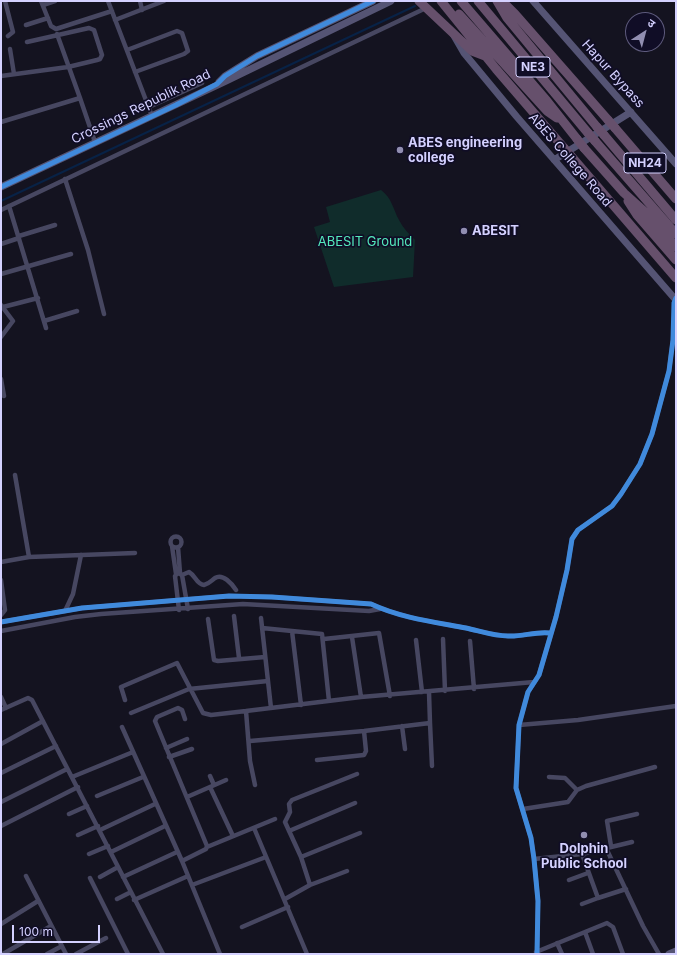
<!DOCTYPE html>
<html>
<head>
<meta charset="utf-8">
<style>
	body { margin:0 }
	#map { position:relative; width:677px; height:955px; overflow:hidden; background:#141320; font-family:Inter,"Noto Sans Devanagari",sans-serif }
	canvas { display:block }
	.frame { position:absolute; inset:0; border:2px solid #d4d1ff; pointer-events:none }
	.north { position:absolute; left:625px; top:12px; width:40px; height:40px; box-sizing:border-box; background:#100d26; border:1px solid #5e5b7d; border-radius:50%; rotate:36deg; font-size:11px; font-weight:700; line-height:16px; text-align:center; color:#d4d1ff }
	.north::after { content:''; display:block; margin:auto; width:14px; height:18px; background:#918eb1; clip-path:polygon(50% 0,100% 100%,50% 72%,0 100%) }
	.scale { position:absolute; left:12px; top:925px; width:88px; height:18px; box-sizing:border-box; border:2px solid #d4d1ff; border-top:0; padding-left:5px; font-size:12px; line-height:14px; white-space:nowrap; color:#d4d1ff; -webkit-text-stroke:3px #100d26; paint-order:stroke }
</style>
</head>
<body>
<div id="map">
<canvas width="677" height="955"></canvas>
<div class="frame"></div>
<div class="north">उ</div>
<div class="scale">100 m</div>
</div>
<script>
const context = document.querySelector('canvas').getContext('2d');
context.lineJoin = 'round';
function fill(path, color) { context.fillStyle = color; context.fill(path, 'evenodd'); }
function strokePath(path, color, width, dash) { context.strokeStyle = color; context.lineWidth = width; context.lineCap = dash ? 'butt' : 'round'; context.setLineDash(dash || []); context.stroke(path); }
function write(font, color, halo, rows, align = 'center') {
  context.font = font + ' Inter,sans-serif'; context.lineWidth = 3.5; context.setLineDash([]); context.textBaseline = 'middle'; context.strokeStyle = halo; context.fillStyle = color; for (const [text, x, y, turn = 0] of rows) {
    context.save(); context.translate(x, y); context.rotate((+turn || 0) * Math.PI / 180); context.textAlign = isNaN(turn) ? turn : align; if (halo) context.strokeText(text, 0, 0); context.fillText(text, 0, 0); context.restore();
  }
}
fill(new Path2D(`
	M 381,190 C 392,198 393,209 399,220 C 403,228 409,234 415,240 L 413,277 L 334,287 L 314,227 L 330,222 L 326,207 Z`), '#102c2b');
strokePath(new Path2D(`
	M 1,201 L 415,6`), '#082246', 2);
strokePath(new Path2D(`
	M 5,1 L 13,32 L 8,36
	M 41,1 L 51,26 L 56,29 L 112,11
	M 108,1 L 152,116
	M 140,1 L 142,10
	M 43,5 L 55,1
	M 115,20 L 164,1
	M 26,25 L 48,18
	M 57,34 L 80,98
	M 10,49 L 14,74
	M 127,50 L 177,31 L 182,33 L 188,51 L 184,54 L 135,72
	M 1,76 L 68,67 L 97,60 L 100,59 L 102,55 L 94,30 L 89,28 L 27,42
	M 149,107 L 202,83
	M 1,122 L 80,98 L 95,142
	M 65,179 L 88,250 L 104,314
	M 9,206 L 46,328
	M 1,210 L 426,8
	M 19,236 L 55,225
	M 1,244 L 19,238
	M 1,274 L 71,254
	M 1,305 L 13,321 L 1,337
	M 3,307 L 38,298
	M 44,321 L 77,311
	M 1,379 L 4,396
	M 15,475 L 29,557
	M170.5 542a5.5 5.5 0 1 1 11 0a5.5 5.5 0 1 1-11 0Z
	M 172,546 L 176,574
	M 178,547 L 180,573
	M 1,562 L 29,557 L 135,553
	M 182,575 L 189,572 C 196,576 196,584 204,585 C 209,584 211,581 215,578 C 223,573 232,584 236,590
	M 1,580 L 5,610 L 1,615
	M 179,610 L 175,576 L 178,573 L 182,575 L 188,609
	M 65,611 L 73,594 L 81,555
	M 234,616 L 239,658
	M 261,618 L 271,708
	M 208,619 L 214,660 L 218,661 L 265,657
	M 1,622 L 82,608 L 229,596 L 272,597 L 371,604 C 401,618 434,622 466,628 C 480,631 494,636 508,636 C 522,637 536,631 550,633
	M 262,628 L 322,634 L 329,701
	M 1,631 L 75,617 L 101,614 L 243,604 L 369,611 L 380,609
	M 292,631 L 301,705
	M 352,637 L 361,697
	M 324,639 L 379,633 L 390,696
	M 443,639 L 445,691
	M 416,640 L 422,692
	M 470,641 L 474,689
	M 1,697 L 6,708
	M 125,700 L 121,687 L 177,663 L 203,713 L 211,715 L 246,711 L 250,761 L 255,785
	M 1,710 L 28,698 L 32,700 L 163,954
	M 246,711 L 361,697 L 534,682
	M 131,713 L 189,689 L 268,681
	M 430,723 L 432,766
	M 519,725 L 578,720 L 676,706
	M 402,726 L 405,749
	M 122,727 L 182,861 L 220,954
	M 250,741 L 364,731 L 430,723 L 429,692
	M 1,744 L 43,721
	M 166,748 L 187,739
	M 169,757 L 192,749
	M 317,760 L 364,755 L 366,751 L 364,731
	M 1,773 L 56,746
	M 210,776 L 214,785
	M 72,777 L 133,752
	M 549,777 L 565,778 L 577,790
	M 210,787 L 233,836
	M 97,796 L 143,777
	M 187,797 L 226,780
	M 1,802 L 67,769
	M 523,809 L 568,802 L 577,790 L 586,786 L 655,767
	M 69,814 L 87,806
	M 1,826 L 78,787
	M 254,828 L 307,954
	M 100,830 L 155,804
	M 289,831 L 355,803
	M 78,835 L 98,826
	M 611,846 L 607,821 L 637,814
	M 207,847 L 275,819
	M 606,848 L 643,926 L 659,954
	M 111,852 L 165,826
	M 89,854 L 108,846
	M 301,857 L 360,833
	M 534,859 L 582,854 L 632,842
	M 182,861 L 206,849 L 207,846 L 155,721 L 157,717 L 178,708 L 182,710 L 185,719
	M 26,876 L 66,954
	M 100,877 L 118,867
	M 123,877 L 177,852
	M 90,878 L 128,954
	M 569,880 L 588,873
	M 192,885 L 266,857
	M 310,885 L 347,871
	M 598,898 L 626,889
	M 117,899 L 131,892
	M 285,899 L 310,885 L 301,857 L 285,822 L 290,812 L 289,804 L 292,800 L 357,774
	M 134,900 L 188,876
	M 582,904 L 598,898 L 582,854
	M 1,924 L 38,901
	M 242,927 L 288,907
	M 585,932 L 593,954
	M 557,943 L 562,954
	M 536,952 L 607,923 L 613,927 L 623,954
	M 3,954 L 51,926
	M 47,954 L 62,946
	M 76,954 L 106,938
	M 537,954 L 538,901 L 534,859 L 531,838 L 516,788 L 519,725 L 528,692 L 539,675 L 556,617 L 567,570 L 572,539 L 578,530 L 612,506 L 621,494 L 640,464 L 652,434 L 669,371 L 673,340 L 675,299`), '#474761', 4.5);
strokePath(new Path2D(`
	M 533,1 L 676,164
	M 453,34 L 464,53 L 517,117 L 675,299 L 676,298
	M 219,82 L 225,76 L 257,56 L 373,1
	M 554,160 L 631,112
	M 1,187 L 226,81 L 391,1
	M 669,954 L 676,951`), '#555474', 7);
strokePath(new Path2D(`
	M 419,1 L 472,51 L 485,56
	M 441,1 L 496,69 L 564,148
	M 461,1 L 547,101 L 577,139
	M 478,1 L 588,133
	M 497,1 L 507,18 L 597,127
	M 502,1 L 515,14 L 608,120
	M 459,14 L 547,111 L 557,118
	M 615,128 L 676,199
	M 604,135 L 676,220
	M 595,141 L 676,234
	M 584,148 L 624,193 L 644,211 L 676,247
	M 571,156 L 676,278
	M 628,201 L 637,215 L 676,260`), '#66506c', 9);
strokePath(new Path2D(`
	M 608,120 L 615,128
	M 597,127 L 604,135
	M 588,133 L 595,141
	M 577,139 L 584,148
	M 564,148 L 571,156`), '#66506c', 9);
strokePath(new Path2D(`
	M 1,187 L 176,105 L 217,84 L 225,76 L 257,56 L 373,1
	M 1,622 L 82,608 L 229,596 L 272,597 L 371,604 C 401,618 434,622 466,628 C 480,631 494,636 508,636 C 522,637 536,631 550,633
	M 537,954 L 538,901 L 534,859 L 531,838 L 516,788 L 519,725 L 528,692 L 539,675 L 556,617 L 567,570 L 572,539 L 578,530 L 612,506 L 621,494 L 640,464 L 652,434 L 669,371 L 673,340 L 674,303 L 676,298`), '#408adc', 5);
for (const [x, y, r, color] of [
	[400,150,4,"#918eb1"],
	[464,231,4,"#918eb1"],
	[584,835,4,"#918eb1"]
]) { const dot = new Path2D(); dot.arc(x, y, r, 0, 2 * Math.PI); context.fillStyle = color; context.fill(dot); strokePath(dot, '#100d26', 1.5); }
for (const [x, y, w] of [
	[533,67,34],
	[645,163,42]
]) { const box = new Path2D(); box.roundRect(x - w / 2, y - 10, w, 20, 3); context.fillStyle = '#100d26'; context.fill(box); strokePath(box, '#d4d1ff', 1); }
write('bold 12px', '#d4d1ff', null, [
	["NE3",533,67],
	["NH24",645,163]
]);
write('13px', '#d4d1ff', '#100d26', [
	["Hapur Bypass",613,74,48],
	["Crossings Republik Road",141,107,-26],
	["ABES College Road",570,160,49]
]);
write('bold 13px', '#d4d1ff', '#100d26', [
	["ABES engineering",408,143],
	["college",408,158],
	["ABESIT",472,231],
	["Dolphin",584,849,"center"],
	["Public School",584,864,"center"]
], 'left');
write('13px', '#53e9bc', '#100d26', [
	["ABESIT Ground",365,242]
]);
</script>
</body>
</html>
